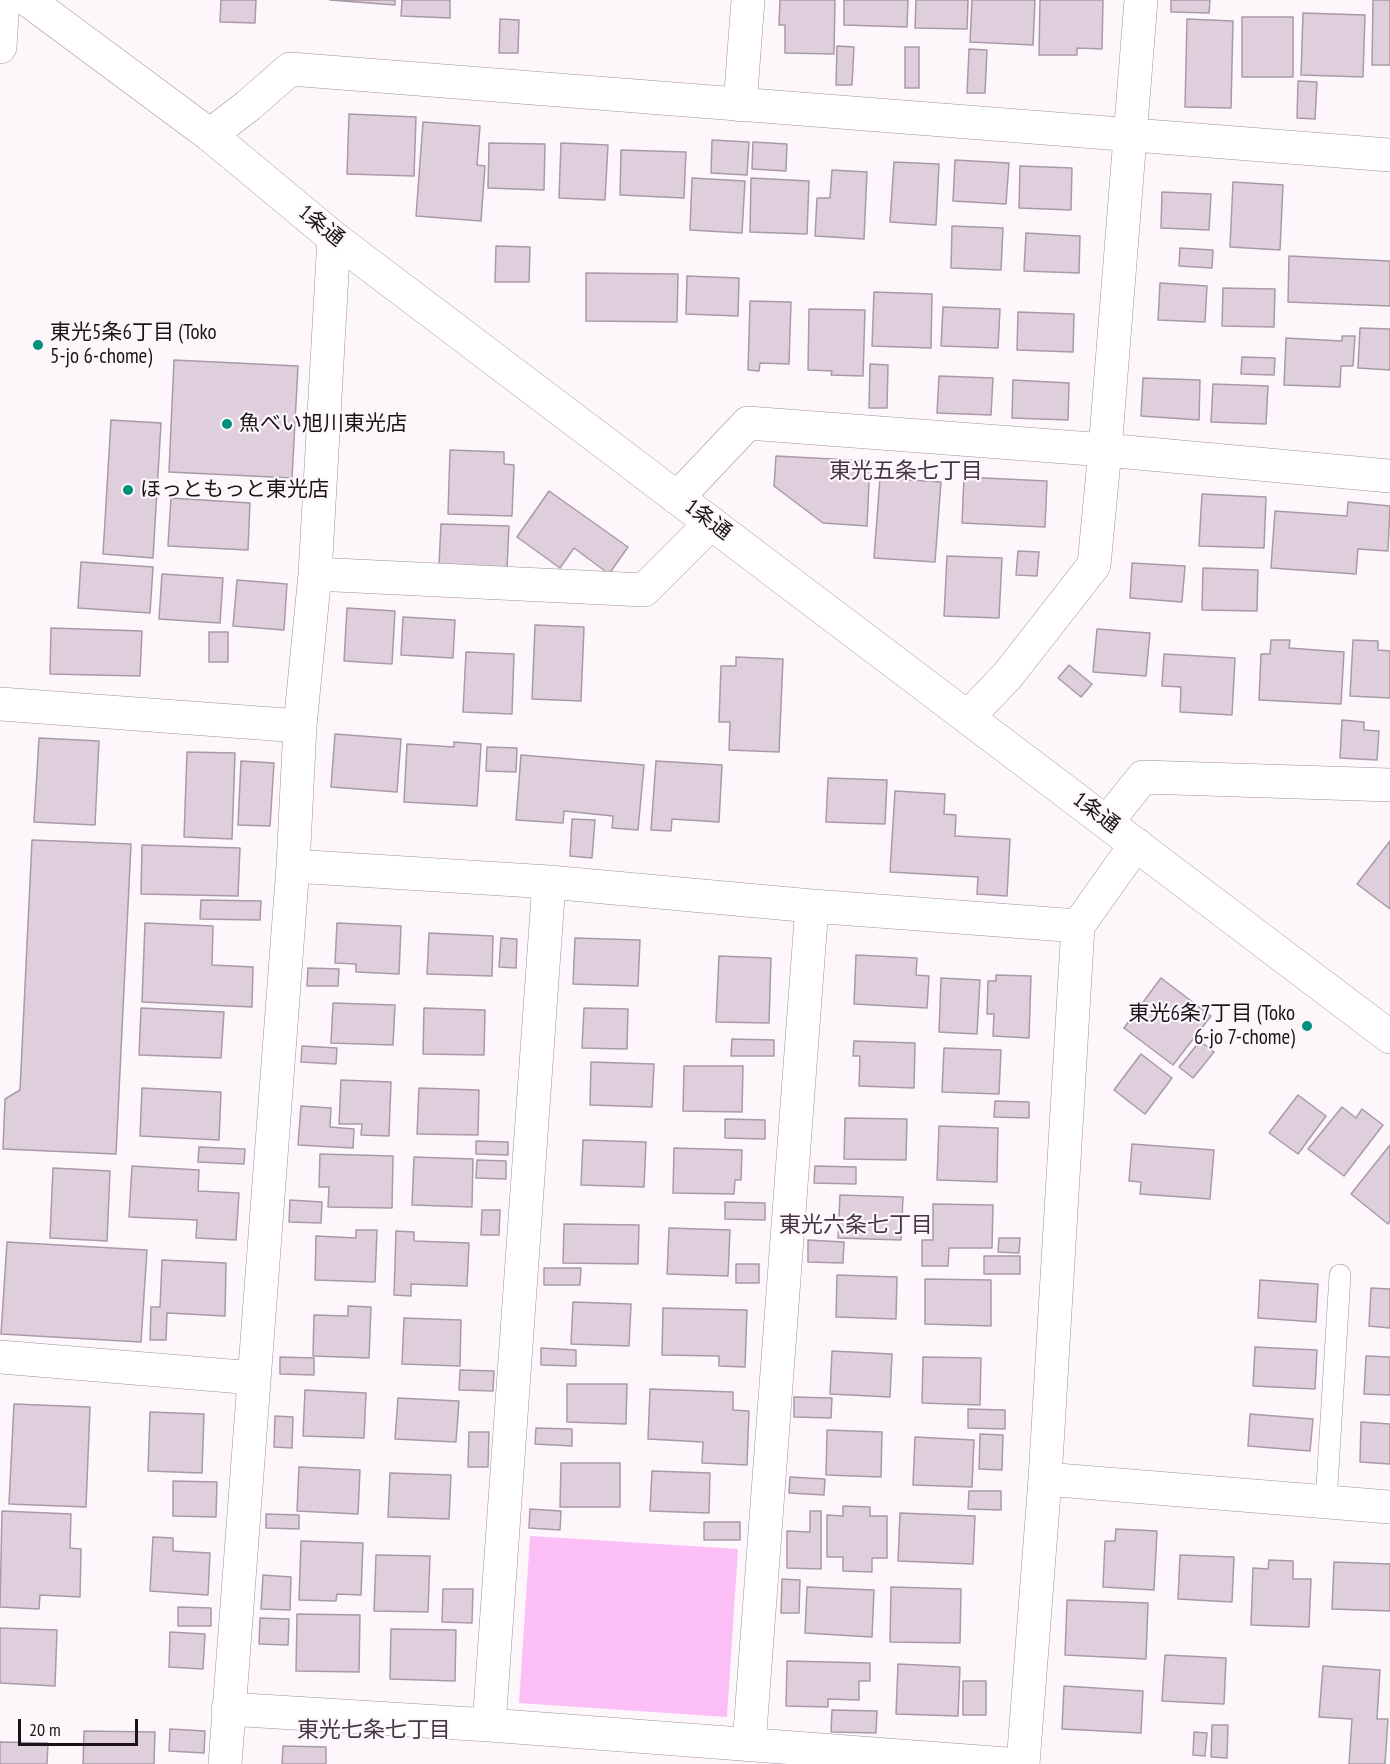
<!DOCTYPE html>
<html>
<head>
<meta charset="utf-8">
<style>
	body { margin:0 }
	#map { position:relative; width:1390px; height:1764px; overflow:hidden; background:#fdf7fc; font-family:"PT Sans Narrow",sans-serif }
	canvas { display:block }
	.scale { position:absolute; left:18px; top:1719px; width:120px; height:27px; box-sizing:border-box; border:3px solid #1a1419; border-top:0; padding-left:8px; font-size:18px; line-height:21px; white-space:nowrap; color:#1a1419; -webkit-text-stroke:4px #fdf7fc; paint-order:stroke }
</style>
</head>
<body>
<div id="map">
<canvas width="1390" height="1764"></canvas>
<div class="scale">20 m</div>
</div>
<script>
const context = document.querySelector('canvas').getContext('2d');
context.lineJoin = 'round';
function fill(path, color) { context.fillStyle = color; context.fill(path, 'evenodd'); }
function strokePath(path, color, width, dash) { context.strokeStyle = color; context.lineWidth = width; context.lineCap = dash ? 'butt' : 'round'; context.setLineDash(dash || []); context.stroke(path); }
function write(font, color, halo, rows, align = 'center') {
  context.font = font + ' "PT Sans Narrow","Noto Sans JP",sans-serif'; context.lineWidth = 4.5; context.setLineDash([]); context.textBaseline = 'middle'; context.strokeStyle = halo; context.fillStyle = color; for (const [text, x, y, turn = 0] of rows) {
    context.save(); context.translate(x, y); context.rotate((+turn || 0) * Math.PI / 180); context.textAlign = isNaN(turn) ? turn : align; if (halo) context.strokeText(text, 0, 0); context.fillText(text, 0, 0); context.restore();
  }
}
fill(new Path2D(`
	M 530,1536 L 738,1549 L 727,1717 L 519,1703 Z`), '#fbbff5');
const building = new Path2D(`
	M 221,0 L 256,0 L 255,23 L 220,22 Z
	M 330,0 L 395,0 L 395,5 Z
	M 402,0 L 450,0 L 450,18 L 401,16 Z
	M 780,0 L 835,0 L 834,54 L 785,53 L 785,25 L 779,25 Z
	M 844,0 L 908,0 L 907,27 L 844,25 Z
	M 916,0 L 968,0 L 967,29 L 915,28 Z
	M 972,0 L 1035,0 L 1033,45 L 970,42 Z
	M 1040,0 L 1103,0 L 1102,49 L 1077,48 L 1077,55 L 1039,55 Z
	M 1171,0 L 1210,0 L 1209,13 L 1171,12 Z
	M 1373,0 L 1390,0 L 1390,65 L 1372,65 Z
	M 1303,13 L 1365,15 L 1363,77 L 1301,75 Z
	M 1242,17 L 1293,17 L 1293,77 L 1242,77 Z
	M 500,19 L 519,20 L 518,53 L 499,53 Z
	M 1187,19 L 1233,21 L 1231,108 L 1185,107 Z
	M 837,46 L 854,47 L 852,85 L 836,85 Z
	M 905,47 L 919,47 L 919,88 L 905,88 Z
	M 969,49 L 987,50 L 985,93 L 967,93 Z
	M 1298,81 L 1317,82 L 1315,119 L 1297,118 Z
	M 349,114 L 416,117 L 414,176 L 347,174 Z
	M 423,122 L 480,126 L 477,165 L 485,166 L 481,221 L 416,216 Z
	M 712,140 L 749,142 L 747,175 L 711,173 Z
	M 753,142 L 787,144 L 786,171 L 752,169 Z
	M 489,143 L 545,144 L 544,190 L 488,188 Z
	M 561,143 L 608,145 L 605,200 L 559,198 Z
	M 621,150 L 686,152 L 684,198 L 620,195 Z
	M 955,160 L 1009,163 L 1006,204 L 953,201 Z
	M 894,162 L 939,164 L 936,225 L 890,222 Z
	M 1020,166 L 1072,168 L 1071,210 L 1019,208 Z
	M 832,170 L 867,172 L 864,239 L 815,236 L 817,198 L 830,198 Z
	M 692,178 L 745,181 L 742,233 L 690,230 Z
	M 751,178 L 809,181 L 807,234 L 750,232 Z
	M 1233,182 L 1283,185 L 1280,250 L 1230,247 Z
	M 1162,192 L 1211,194 L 1209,230 L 1161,228 Z
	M 952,226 L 1003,228 L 1001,270 L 951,268 Z
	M 1026,233 L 1080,236 L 1079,273 L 1024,271 Z
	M 496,246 L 530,247 L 529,282 L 495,282 Z
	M 1180,248 L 1213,250 L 1212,268 L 1179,266 Z
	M 1289,256 L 1390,261 L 1390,306 L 1288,302 Z
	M 586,273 L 678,274 L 677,322 L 586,321 Z
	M 687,276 L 739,278 L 738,316 L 686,314 Z
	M 1160,283 L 1207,286 L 1205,322 L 1158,320 Z
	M 1223,288 L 1275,289 L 1274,327 L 1222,326 Z
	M 874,292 L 932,294 L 931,348 L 872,346 Z
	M 750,301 L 791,302 L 789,364 L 760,363 L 759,371 L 748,370 Z
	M 943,307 L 1000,309 L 998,348 L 941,346 Z
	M 809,309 L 865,310 L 863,376 L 831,375 L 832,371 L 808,370 Z
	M 1018,312 L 1074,314 L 1073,352 L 1017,350 Z
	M 1360,328 L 1390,329 L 1390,370 L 1358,368 Z
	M 1342,336 L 1355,336 L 1353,366 L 1341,366 L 1340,387 L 1284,385 L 1286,338 L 1342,341 Z
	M 1242,357 L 1275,358 L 1274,375 L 1241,374 Z
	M 174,360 L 298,366 L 292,478 L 169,472 Z
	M 870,364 L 888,365 L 887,408 L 869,408 Z
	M 939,376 L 993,378 L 991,415 L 937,413 Z
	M 1143,378 L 1200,380 L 1199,420 L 1141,416 Z
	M 1013,380 L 1069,383 L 1068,420 L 1012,418 Z
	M 1213,384 L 1268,386 L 1266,424 L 1211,422 Z
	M 111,420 L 161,423 L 153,558 L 103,554 Z
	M 450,450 L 504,452 L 504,464 L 514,465 L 512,516 L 448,514 Z
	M 776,456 L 870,461 L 867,526 L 823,523 L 774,486 Z
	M 964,477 L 1047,481 L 1045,527 L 962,523 Z
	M 880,478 L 941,482 L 935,562 L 874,558 Z
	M 549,491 L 628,547 L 609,574 L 574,548 L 560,568 L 517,537 Z
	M 1202,494 L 1266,497 L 1264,548 L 1199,546 Z
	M 171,498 L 250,503 L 248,550 L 168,546 Z
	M 1348,502 L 1390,506 L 1388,551 L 1358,549 L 1356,574 L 1271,568 L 1275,511 L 1347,516 Z
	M 441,524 L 509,526 L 507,568 L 439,565 Z
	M 1018,551 L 1039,552 L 1037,576 L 1016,575 Z
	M 947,556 L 1002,558 L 999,618 L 944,616 Z
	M 81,562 L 153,567 L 150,613 L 78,608 Z
	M 1132,563 L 1185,566 L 1182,602 L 1130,598 Z
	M 1203,568 L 1258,570 L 1257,611 L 1202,610 Z
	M 162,574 L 223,578 L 220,623 L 159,619 Z
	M 237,580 L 287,584 L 284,630 L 233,626 Z
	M 347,608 L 395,611 L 392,664 L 344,661 Z
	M 403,617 L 455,620 L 453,658 L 401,655 Z
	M 535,625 L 584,627 L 581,701 L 532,699 Z
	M 51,628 L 142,631 L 140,676 L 50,674 Z
	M 1097,629 L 1150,633 L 1146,676 L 1093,672 Z
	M 209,632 L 228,632 L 228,662 L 209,662 Z
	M 1271,640 L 1290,640 L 1289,648 L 1344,652 L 1341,704 L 1259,700 L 1261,654 L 1270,654 Z
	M 1353,640 L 1378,641 L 1378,650 L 1390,651 L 1390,698 L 1350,696 Z
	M 466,652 L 514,654 L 512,714 L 463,712 Z
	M 1164,654 L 1235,658 L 1232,715 L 1180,712 L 1181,687 L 1162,686 Z
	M 736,657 L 783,659 L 779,752 L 729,750 L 730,722 L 719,722 L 721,666 L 736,666 Z
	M 1069,665 L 1092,684 L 1081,697 L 1058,678 Z
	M 1342,720 L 1364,722 L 1364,730 L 1379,731 L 1377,760 L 1340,758 Z
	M 335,734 L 401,739 L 397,792 L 331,787 Z
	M 39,738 L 99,741 L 95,825 L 34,822 Z
	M 454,742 L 481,744 L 477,806 L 404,802 L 407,744 L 454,747 Z
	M 487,747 L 517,748 L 516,772 L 486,771 Z
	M 187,752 L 235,753 L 232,839 L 184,837 Z
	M 521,755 L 644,765 L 638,830 L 612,828 L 613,816 L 564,811 L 563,823 L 516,820 Z
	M 241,761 L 274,763 L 270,826 L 238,825 Z
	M 656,761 L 722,765 L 719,822 L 672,819 L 671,831 L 651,830 Z
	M 828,778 L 887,780 L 885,824 L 826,822 Z
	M 895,791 L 945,794 L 944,814 L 956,815 L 955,836 L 1010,839 L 1007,896 L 977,894 L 978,877 L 890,872 Z
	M 572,819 L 595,820 L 592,858 L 570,856 Z
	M 32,840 L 131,844 L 116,1154 L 3,1149 L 5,1099 L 20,1090 Z
	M 1390,841 L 1390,909 L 1357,884 Z
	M 142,845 L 240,848 L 238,896 L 141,894 Z
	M 201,900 L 261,901 L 260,920 L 200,919 Z
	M 145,923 L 213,926 L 212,965 L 253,967 L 252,1007 L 142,1002 Z
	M 337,923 L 401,926 L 399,974 L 356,972 L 356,964 L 335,963 Z
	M 429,933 L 493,936 L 492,976 L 427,974 Z
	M 501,938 L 517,939 L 516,968 L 499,967 Z
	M 575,938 L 640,940 L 638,986 L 573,984 Z
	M 856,955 L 917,958 L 916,975 L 929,976 L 927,1008 L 854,1004 Z
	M 719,956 L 771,958 L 769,1023 L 716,1022 Z
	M 308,968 L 339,969 L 338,986 L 307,986 Z
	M 996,975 L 1031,976 L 1029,1038 L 993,1036 L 994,1014 L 987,1014 L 988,981 L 996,981 Z
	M 941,978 L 980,980 L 977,1034 L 939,1032 Z
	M 1161,978 L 1211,1016 L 1173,1065 L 1124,1028 Z
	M 333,1003 L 395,1005 L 393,1045 L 331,1043 Z
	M 141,1008 L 224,1012 L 221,1058 L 139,1055 Z
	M 424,1008 L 485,1010 L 484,1055 L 423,1054 Z
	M 584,1008 L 628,1009 L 627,1049 L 582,1048 Z
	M 732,1039 L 774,1040 L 774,1056 L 731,1056 Z
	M 854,1041 L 915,1043 L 914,1088 L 859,1086 L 860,1056 L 853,1056 Z
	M 1200,1041 L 1214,1052 L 1193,1078 L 1179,1067 Z
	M 302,1046 L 337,1048 L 336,1064 L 301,1062 Z
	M 944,1048 L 1001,1050 L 999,1094 L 942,1092 Z
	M 1141,1054 L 1172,1078 L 1145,1114 L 1114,1090 Z
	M 591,1062 L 654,1064 L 652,1107 L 590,1105 Z
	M 684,1066 L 743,1066 L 742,1112 L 683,1111 Z
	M 341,1080 L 391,1082 L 389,1136 L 361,1135 L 362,1124 L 339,1124 Z
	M 142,1088 L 221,1092 L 219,1140 L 140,1136 Z
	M 419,1088 L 479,1090 L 478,1135 L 417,1134 Z
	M 1298,1095 L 1326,1116 L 1298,1154 L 1269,1133 Z
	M 995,1101 L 1029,1102 L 1029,1118 L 994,1117 Z
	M 301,1106 L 331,1108 L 330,1127 L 354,1129 L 353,1148 L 298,1145 Z
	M 1342,1107 L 1356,1118 L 1362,1109 L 1383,1125 L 1344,1176 L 1308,1149 Z
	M 845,1118 L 907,1119 L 906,1160 L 844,1159 Z
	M 725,1119 L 765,1120 L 765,1139 L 725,1138 Z
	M 939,1126 L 998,1128 L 997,1182 L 937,1180 Z
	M 583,1140 L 646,1142 L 644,1187 L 581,1185 Z
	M 476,1141 L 508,1142 L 508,1155 L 476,1154 Z
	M 1132,1144 L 1214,1150 L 1210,1199 L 1140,1194 L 1141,1182 L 1129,1181 Z
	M 1390,1145 L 1390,1221 L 1388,1224 L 1351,1194 Z
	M 199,1147 L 245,1149 L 244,1164 L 198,1162 Z
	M 674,1148 L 742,1150 L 741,1180 L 735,1180 L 734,1194 L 673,1193 Z
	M 320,1154 L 393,1156 L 392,1208 L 328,1207 L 329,1187 L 319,1187 Z
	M 414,1157 L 473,1159 L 472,1207 L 412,1205 Z
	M 477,1160 L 506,1161 L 506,1179 L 476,1178 Z
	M 132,1166 L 199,1170 L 198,1191 L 239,1193 L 236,1240 L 196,1238 L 197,1220 L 129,1217 Z
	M 815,1166 L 856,1167 L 856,1184 L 814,1183 Z
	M 53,1168 L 110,1171 L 107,1241 L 50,1238 Z
	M 840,1195 L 903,1197 L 901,1240 L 838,1238 Z
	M 290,1200 L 322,1202 L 321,1223 L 289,1222 Z
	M 725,1202 L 765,1203 L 765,1220 L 725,1219 Z
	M 933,1204 L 993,1205 L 992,1248 L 949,1248 L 948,1266 L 922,1266 L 922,1240 L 933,1240 Z
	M 482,1210 L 500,1210 L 499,1235 L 481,1235 Z
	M 564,1224 L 639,1225 L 638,1264 L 563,1263 Z
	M 669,1228 L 730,1230 L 728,1276 L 667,1274 Z
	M 356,1230 L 377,1230 L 375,1282 L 315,1280 L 316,1236 L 356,1238 Z
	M 396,1231 L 414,1232 L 414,1241 L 469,1243 L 467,1286 L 411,1284 L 411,1296 L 394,1295 Z
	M 999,1238 L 1020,1238 L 1019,1253 L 998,1252 Z
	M 808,1240 L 844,1242 L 843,1263 L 808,1262 Z
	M 7,1242 L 147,1250 L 141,1342 L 1,1334 Z
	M 984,1256 L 1020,1256 L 1020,1274 L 984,1274 Z
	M 162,1260 L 226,1263 L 225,1316 L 167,1313 L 166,1340 L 150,1340 L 151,1307 L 160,1307 Z
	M 736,1264 L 759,1264 L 759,1283 L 736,1283 Z
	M 544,1268 L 581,1268 L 580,1285 L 544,1285 Z
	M 837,1275 L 897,1277 L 896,1319 L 836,1317 Z
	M 925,1279 L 991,1280 L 991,1326 L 925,1324 Z
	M 1260,1280 L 1318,1284 L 1316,1322 L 1258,1318 Z
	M 1371,1288 L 1390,1289 L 1390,1328 L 1369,1326 Z
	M 573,1302 L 631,1304 L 629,1346 L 571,1344 Z
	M 348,1306 L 371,1307 L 369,1358 L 313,1356 L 314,1315 L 348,1316 Z
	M 663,1308 L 747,1310 L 745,1367 L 719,1366 L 719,1356 L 662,1355 Z
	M 404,1318 L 461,1320 L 460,1366 L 402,1364 Z
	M 1255,1347 L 1317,1350 L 1315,1389 L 1253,1386 Z
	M 541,1348 L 576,1350 L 576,1366 L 541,1365 Z
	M 832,1351 L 892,1354 L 890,1397 L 830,1394 Z
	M 1366,1356 L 1390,1357 L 1390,1395 L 1364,1394 Z
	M 280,1357 L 314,1358 L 314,1375 L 280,1374 Z
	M 923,1357 L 981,1358 L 980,1405 L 922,1403 Z
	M 460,1370 L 494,1371 L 493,1391 L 459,1390 Z
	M 567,1384 L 627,1384 L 626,1424 L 567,1422 Z
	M 650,1389 L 733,1392 L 733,1410 L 749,1411 L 747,1465 L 702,1463 L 703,1442 L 648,1439 Z
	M 305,1390 L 366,1393 L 364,1438 L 303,1436 Z
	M 794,1397 L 832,1398 L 831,1418 L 794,1417 Z
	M 398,1398 L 459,1401 L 456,1442 L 395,1439 Z
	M 14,1404 L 90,1407 L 86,1507 L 9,1504 Z
	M 968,1409 L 1005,1410 L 1005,1429 L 968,1428 Z
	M 150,1412 L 204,1414 L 202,1473 L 148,1471 Z
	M 1250,1414 L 1313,1419 L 1310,1451 L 1248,1446 Z
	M 275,1416 L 293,1417 L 292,1448 L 274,1447 Z
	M 1361,1422 L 1390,1424 L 1390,1464 L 1360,1462 Z
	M 536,1428 L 572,1429 L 572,1446 L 535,1444 Z
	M 827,1430 L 882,1432 L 881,1477 L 826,1475 Z
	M 469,1432 L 489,1432 L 488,1467 L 468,1467 Z
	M 980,1434 L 1003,1435 L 1002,1470 L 979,1469 Z
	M 915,1437 L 974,1440 L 972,1487 L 913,1485 Z
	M 561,1463 L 620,1463 L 620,1507 L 560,1507 Z
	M 299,1467 L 360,1470 L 358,1514 L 297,1511 Z
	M 652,1471 L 710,1473 L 709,1513 L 650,1511 Z
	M 390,1473 L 451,1475 L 449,1519 L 388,1517 Z
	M 790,1477 L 825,1479 L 824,1495 L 789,1493 Z
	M 173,1481 L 217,1482 L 216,1517 L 173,1516 Z
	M 969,1491 L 1001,1491 L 1001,1510 L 968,1509 Z
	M 843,1506 L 870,1507 L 870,1516 L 887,1516 L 887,1558 L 872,1558 L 872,1572 L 843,1571 L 843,1557 L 827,1557 L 827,1515 L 843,1516 Z
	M 530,1509 L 561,1511 L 560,1530 L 529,1528 Z
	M 2,1511 L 71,1514 L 70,1548 L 81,1549 L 80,1597 L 40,1595 L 39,1609 L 0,1607 Z
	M 810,1511 L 821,1511 L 821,1569 L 787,1568 L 787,1531 L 810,1532 Z
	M 900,1513 L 975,1516 L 973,1564 L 898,1561 Z
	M 266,1514 L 299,1515 L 299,1529 L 266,1528 Z
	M 704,1522 L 740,1522 L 740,1540 L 704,1540 Z
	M 1116,1529 L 1157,1531 L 1154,1590 L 1103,1587 L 1105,1541 L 1115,1541 Z
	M 153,1537 L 173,1538 L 173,1551 L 210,1553 L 208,1595 L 150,1591 Z
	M 301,1541 L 363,1543 L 361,1595 L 337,1594 L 336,1601 L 299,1600 Z
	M 376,1555 L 430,1556 L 428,1612 L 374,1611 Z
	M 1180,1555 L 1234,1557 L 1232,1602 L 1178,1599 Z
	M 1269,1560 L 1293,1561 L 1293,1579 L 1311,1579 L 1309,1627 L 1251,1625 L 1253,1568 L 1268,1569 Z
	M 1334,1562 L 1390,1564 L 1390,1611 L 1332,1609 Z
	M 263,1575 L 291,1577 L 290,1610 L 261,1609 Z
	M 782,1579 L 800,1580 L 799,1613 L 781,1613 Z
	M 807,1587 L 874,1590 L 872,1637 L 805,1633 Z
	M 891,1587 L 961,1589 L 960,1643 L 890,1642 Z
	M 443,1589 L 473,1589 L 472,1623 L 442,1622 Z
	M 1067,1600 L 1148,1603 L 1146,1659 L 1065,1655 Z
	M 178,1607 L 211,1608 L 211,1626 L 178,1626 Z
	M 297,1614 L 360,1615 L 359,1672 L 296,1671 Z
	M 260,1618 L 289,1619 L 288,1645 L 259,1644 Z
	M 0,1628 L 57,1630 L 55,1686 L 0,1683 Z
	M 391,1629 L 456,1630 L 455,1681 L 390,1679 Z
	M 170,1632 L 205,1634 L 203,1669 L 169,1667 Z
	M 1165,1655 L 1226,1658 L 1224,1704 L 1162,1701 Z
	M 787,1661 L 870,1663 L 870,1681 L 859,1681 L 859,1700 L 828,1699 L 828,1707 L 786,1706 Z
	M 898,1664 L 960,1667 L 958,1716 L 896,1714 Z
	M 1323,1666 L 1380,1670 L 1377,1719 L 1388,1719 L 1385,1764 L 1349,1764 L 1352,1719 L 1319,1717 Z
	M 963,1681 L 986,1681 L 986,1715 L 963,1715 Z
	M 1064,1686 L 1143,1691 L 1141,1733 L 1062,1729 Z
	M 832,1710 L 877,1711 L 876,1733 L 831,1732 Z
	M 1212,1725 L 1228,1725 L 1227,1758 L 1211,1757 Z
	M 170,1729 L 205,1731 L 204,1753 L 169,1751 Z
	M 84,1731 L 155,1732 L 154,1764 L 83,1764 Z
	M 1194,1732 L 1207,1733 L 1205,1756 L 1193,1755 Z
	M 0,1742 L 48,1743 L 47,1764 L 0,1764 Z
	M 283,1746 L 326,1747 L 326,1764 L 282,1764 Z`);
fill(building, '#dfcfdd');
strokePath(building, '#a99aa7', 1.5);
const lane = new Path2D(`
	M 1326,1502 L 1340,1275`);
const street = new Path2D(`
	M 740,105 L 748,0
	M 210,135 L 249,105 L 290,69 L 1390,155
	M 677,498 L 748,423 L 1105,450 L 1390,476
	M 315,574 L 644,590 L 711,523
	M 0,704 L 300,726
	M 968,717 L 1008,675 L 1094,565 L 1105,450 L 1141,0
	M 1107,822 L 1143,777 L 1390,785
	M 293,866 L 549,882 L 812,906 L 1078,926
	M 0,1357 L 254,1378
	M 1045,1479 L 1390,1507
	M 228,1709 L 489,1725 L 1007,1764
	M 489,1725 L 549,882
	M 749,1745 L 812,906
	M 225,1764 L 293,866 L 300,726 L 315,574 L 334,238
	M 1023,1764 L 1045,1479 L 1078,926 L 1136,844`);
const secondary = new Path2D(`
	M 28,0 L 210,135 L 334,238 L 1390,1037`);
const primary = new Path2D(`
	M 0,47 L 3,0`);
strokePath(lane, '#9f909d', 22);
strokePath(street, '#9f909d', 34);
strokePath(secondary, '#9f909d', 34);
strokePath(primary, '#9f909d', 34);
strokePath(lane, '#fff', 21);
strokePath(street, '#fff', 33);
strokePath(secondary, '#fff', 33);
strokePath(primary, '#fff', 33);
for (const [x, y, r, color] of [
	[38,345,6,"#01907b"],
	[227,424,6,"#01907b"],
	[128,490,6,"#01907b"],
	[1307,1026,6,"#01907b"]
]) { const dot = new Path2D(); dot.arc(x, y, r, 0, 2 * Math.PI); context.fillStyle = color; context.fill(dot); strokePath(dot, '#fdf7fc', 2); }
write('21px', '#1a1419', '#fdf7fc', [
	["1条通",321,226,39],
	["1条通",708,520,37],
	["1条通",1096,813,37]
]);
write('21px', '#1a1419', '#fdf7fc', [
	["東光5条6丁目 (Toko",50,333],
	["5-jo 6-chome)",50,357],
	["魚べい旭川東光店",239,424],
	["ほっともっと東光店",140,490],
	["東光6条7丁目 (Toko",1295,1014,"right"],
	["6-jo 7-chome)",1295,1038,"right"]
], 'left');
write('22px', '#433642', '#fdf7fc', [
	["東光五条七丁目",906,472],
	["東光六条七丁目",856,1226],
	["東光七条七丁目",374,1731]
]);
</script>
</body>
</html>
